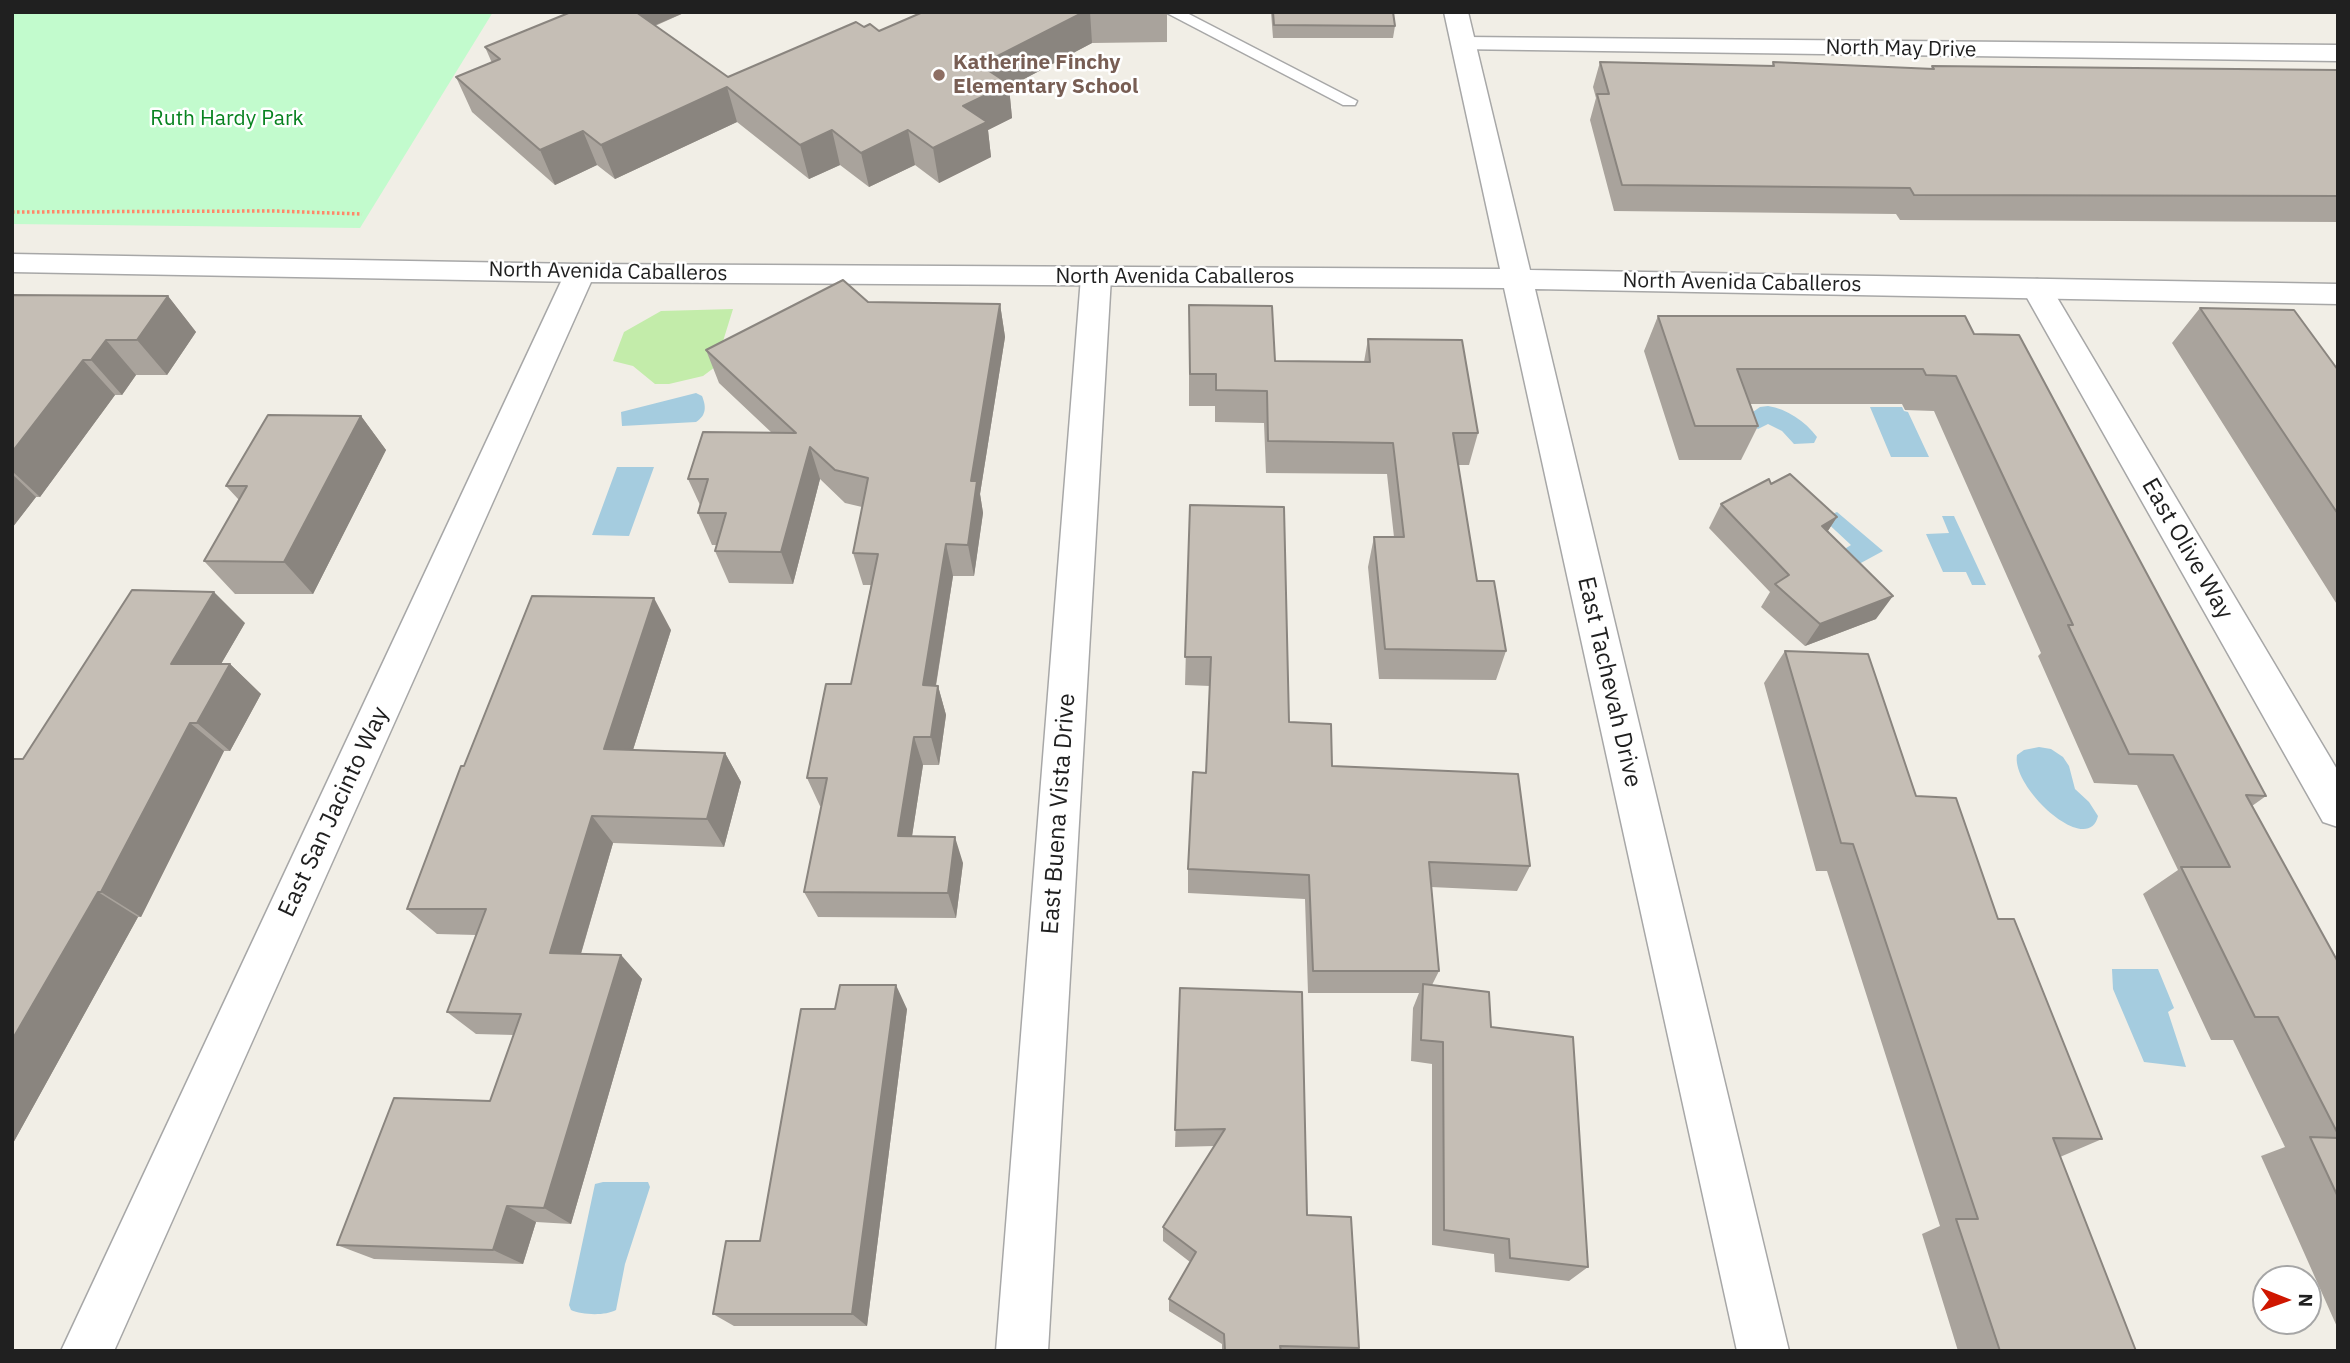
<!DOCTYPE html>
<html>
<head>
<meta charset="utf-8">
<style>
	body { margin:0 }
	#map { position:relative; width:2350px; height:1363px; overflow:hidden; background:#f1eee6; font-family:"IBM Plex Sans",sans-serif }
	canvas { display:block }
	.frame { position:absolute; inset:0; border:14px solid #202020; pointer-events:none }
	.north { position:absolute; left:2252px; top:1265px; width:70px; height:70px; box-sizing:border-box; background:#fff; border:2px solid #a6a6a6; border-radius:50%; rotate:91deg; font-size:19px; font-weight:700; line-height:28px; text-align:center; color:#202020 }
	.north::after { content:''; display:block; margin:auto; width:24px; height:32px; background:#cf1600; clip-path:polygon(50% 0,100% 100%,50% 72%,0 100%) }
</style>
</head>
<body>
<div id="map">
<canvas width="2350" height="1363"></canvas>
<div class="frame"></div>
<div class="north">N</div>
</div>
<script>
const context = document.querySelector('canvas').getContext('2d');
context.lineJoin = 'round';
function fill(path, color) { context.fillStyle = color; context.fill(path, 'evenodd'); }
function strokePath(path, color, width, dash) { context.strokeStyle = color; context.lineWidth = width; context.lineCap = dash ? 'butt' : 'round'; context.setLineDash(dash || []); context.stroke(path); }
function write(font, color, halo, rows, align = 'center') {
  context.font = font + ' "IBM Plex Sans",sans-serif'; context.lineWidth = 5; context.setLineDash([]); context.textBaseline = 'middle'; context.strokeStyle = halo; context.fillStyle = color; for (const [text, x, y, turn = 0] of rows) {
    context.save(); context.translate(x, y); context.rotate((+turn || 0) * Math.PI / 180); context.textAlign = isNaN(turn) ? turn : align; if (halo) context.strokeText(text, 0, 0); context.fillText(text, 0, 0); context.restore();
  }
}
fill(new Path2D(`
	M 733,309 L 715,367 L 703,376 L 669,384 L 655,384 L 633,366 L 613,361 L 624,332 L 661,311 Z`), '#c3ecaa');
fill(new Path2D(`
	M 12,12 L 493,12 L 360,228 L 12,224 Z`), '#c2fbcd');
fill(new Path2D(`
	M 696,393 L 702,396 C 706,406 707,415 696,422 L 622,426 L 621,412 Z
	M 1768,406 C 1787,409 1805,421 1817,437 L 1814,443 L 1794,444 L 1782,431 L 1768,424 L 1758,429 L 1743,419 L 1760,407 Z
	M 1870,407 L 1902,407 L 1904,411 L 1908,412 L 1929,457 L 1891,457 Z
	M 617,467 L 654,467 L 629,536 L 592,535 Z
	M 1837,512 L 1883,551 L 1859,564 L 1843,550 L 1851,545 L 1822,518 Z
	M 1942,516 L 1954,516 L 1986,585 L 1972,585 L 1966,572 L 1943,572 L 1926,534 L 1949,533 Z
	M 2039,747 L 2051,749 L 2063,757 L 2069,766 L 2075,789 L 2089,802 L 2098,816 C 2088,858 2011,788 2017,755 L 2024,750 Z
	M 2112,969 L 2158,969 L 2174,1008 L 2168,1012 L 2186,1067 L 2144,1062 L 2113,989 Z
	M 603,1182 L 648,1182 L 650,1187 L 625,1264 L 616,1310 C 605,1316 582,1315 571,1310 L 569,1305 L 595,1184 Z`), '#a5ccdf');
const service = new Path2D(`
	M 1165,12 L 1185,12 L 1357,101 L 1355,105 L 1343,105 Z`);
const minor = new Path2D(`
	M 1464,37 L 2338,45 L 2338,61 L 1455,49 L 1452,44 L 1455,39 Z
	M 580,264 L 591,266 L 595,273 L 114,1351 L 61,1351 L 565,273 L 569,266 Z
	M 1096,267 L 1107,270 L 1111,277 L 1048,1351 L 996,1351 L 1081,277 L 1085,270 Z
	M 2037,279 L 2048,282 L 2052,289 L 2338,771 L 2338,827 L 2323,822 L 2022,289 L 2026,282 Z`);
const tertiary = new Path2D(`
	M 1444,12 L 1468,12 L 1530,270 L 2338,284 L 2338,304 L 1535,289 L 1789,1351 L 1737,1351 L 1504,288 L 580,282 L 12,272 L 12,254 L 580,264 L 1500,269 Z`);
strokePath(service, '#a7a7a7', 3);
strokePath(minor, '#a7a7a7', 3);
strokePath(tertiary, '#a7a7a7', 3);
strokePath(new Path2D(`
	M 12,212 L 274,211 L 362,214`), '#fe8869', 3.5, [2.5, 2.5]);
fill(service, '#fff');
fill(minor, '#fff');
fill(tertiary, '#fff');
fill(new Path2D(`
	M 571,12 L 686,12 L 655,26 L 728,77 L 864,27 L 879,31 L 924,12 L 1167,12 L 1167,42 L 1092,43 L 1009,87 L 1012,118 L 988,130 L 991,157 L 939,183 L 915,165 L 869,187 L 840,165 L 809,179 L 737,122 L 615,179 L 597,165 L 555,185 L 472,112 L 456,77 L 492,63 L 485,47 Z
	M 1271,12 L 1393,12 L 1395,26 L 1393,38 L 1273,38 Z
	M 1600,62 L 1772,66 L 1773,62 L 1931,69 L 1932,66 L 2338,70 L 2338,222 L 1900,220 L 1896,214 L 1614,211 L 1590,120 L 1596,98 L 1593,87 Z
	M 12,295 L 168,296 L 196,332 L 167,375 L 136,375 L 122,395 L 115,395 L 40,497 L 36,497 L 12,528 Z
	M 868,302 L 1000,304 L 1005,337 L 980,494 L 983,513 L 974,576 L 953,576 L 936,686 L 938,686 L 946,715 L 939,765 L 923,765 L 912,836 L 963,863 L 956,918 L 818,917 L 804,892 L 822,806 L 820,806 L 807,778 L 851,684 L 871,585 L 863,585 L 853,553 L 862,507 L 845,503 L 820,479 L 793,584 L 729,583 L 715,551 L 717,545 L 712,545 L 698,513 L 700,505 L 688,479 L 772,433 L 719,383 L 706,350 Z
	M 1189,305 L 1275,361 L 1364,362 L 1368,339 L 1478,433 L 1469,465 L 1458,465 L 1477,581 L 1506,651 L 1496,680 L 1379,679 L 1368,567 L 1374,537 L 1394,537 L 1387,474 L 1266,473 L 1264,423 L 1215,422 L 1215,406 L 1189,406 Z
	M 2200,308 L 2338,370 L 2338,606 L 2172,343 Z
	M 1658,316 L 1974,334 L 2266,796 L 2252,806 L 2338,962 L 2338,1329 L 2261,1156 L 2285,1147 L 2233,1040 L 2211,1040 L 2143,894 L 2178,870 L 2137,785 L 2094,783 L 2038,656 L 2041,653 L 1934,411 L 1905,410 L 1902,404 L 1750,404 L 1758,426 L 1741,460 L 1679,460 L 1644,351 Z
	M 361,416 L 386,450 L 313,594 L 235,594 L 204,561 L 239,500 L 226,486 Z
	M 1771,484 L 1837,517 L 1827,532 L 1876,619 L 1805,646 L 1761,607 L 1770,592 L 1709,528 L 1721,504 Z
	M 1190,505 L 1289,722 L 1332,766 L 1530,866 L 1517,891 L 1431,887 L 1439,971 L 1432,985 L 1491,1027 L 1588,1267 L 1569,1281 L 1495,1272 L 1494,1254 L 1432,1245 L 1432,1064 L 1411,1061 L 1413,1008 L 1419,993 L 1308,993 L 1305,899 L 1188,893 L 1188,869 L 1206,773 L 1210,686 L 1185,685 Z
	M 245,623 L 221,664 L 230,664 L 261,694 L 230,751 L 224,751 L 141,917 L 138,917 L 12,1145 L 12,759 L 23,759 Z
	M 671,630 L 633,750 L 725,753 L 741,782 L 724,847 L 613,843 L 581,954 L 621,955 L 642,979 L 571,1224 L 536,1222 L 523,1264 L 374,1259 L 337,1245 L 490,1101 L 514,1035 L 476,1034 L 447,1012 L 476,935 L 437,934 L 407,909 L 464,766 Z
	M 1785,651 L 1916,796 L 1998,919 L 2102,1139 L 2060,1157 L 2136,1351 L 1958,1351 L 1922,1234 L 1940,1226 L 1827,871 L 1816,871 L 1764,683 Z
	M 1180,988 L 1307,1215 L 1359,1348 L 1357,1351 L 1222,1351 L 1222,1344 L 1169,1311 L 1169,1299 L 1190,1262 L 1163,1241 L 1163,1227 L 1214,1146 L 1175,1147 Z
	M 835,1009 L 907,1009 L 867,1326 L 734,1326 L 713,1314 L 760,1241 Z`), '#a9a39c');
fill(new Path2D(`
	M 624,12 L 686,12 L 632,35 Z
	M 1084,12 L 1090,12 L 1092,43 L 1009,87 L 1012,118 L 988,130 L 991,157 L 939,183 L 933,148 L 963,106 L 980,65 Z
	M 727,87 L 737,122 L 615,179 L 601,145 Z
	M 832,130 L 840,165 L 809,179 L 800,145 Z
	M 908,130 L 915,165 L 869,187 L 861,153 Z
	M 583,131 L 597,165 L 555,185 L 540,150 Z
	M 168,296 L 196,332 L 167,375 L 137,340 Z
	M 1000,304 L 1005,337 L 980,494 L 983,513 L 974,576 L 968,545 L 971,481 Z
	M 106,340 L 136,375 L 122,395 L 91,360 Z
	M 83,360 L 115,395 L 40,497 L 12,471 L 12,452 Z
	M 361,416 L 386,450 L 313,594 L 284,562 Z
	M 810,447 L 820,479 L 793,584 L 781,552 Z
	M 12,474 L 36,497 L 12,528 Z
	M 1837,517 L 1822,540 L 1822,526 Z
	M 946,544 L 953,576 L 931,715 L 923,685 Z
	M 214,592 L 245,623 L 204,693 L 171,664 Z
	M 1893,596 L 1876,619 L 1805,646 L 1820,624 Z
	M 654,598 L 671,630 L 624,778 L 604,749 Z
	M 230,664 L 261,694 L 230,751 L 197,723 Z
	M 938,686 L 946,715 L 939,765 L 931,737 Z
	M 190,723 L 224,751 L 141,917 L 101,892 Z
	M 914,737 L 923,765 L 908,862 L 898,836 Z
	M 725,753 L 741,782 L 724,847 L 707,819 Z
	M 592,816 L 613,843 L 574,977 L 550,953 Z
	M 955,837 L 963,863 L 956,918 L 948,893 Z
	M 98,892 L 138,917 L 12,1145 L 12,1040 Z
	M 621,955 L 642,979 L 571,1224 L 544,1208 Z
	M 896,985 L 907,1009 L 867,1326 L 852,1314 Z
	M 507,1206 L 536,1222 L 523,1264 L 493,1250 Z`), '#8a857f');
const building = new Path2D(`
	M 571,12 L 636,12 L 728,77 L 856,22 L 864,27 L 870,24 L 879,31 L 923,12 L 1084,12 L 980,65 L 1009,84 L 963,106 L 987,122 L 933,148 L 908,130 L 861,153 L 832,130 L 800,145 L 727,87 L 601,145 L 583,131 L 540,150 L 456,77 L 500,59 L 485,47 Z
	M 1273,12 L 1393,12 L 1395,26 L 1274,25 Z
	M 1600,62 L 1774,66 L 1773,62 L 1934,69 L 1932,66 L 2338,70 L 2338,196 L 1914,195 L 1910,188 L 1622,185 L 1597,94 L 1609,94 Z
	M 843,280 L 868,302 L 1000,304 L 971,481 L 977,481 L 968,545 L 946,544 L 923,685 L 938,686 L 931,737 L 914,737 L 898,836 L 955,837 L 948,893 L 804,892 L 827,778 L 807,778 L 826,684 L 851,684 L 878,554 L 853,553 L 868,478 L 835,470 L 810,447 L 781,552 L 715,551 L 726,513 L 698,513 L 708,479 L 688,479 L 703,432 L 796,433 L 706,350 Z
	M 12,295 L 168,296 L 137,340 L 106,340 L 91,360 L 83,360 L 12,452 Z
	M 1189,305 L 1272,306 L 1275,361 L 1370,362 L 1368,339 L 1462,340 L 1478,433 L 1453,433 L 1477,581 L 1494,581 L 1506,651 L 1385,649 L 1374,537 L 1404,537 L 1393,443 L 1268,441 L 1267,391 L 1216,390 L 1216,374 L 1190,374 Z
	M 2200,308 L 2294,310 L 2338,370 L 2338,514 Z
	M 1658,316 L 1965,316 L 1974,334 L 2019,335 L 2266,796 L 2246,795 L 2338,962 L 2338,1134 L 2278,1017 L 2255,1017 L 2181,867 L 2230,867 L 2173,755 L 2129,754 L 2068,625 L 2073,625 L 1956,376 L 1926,375 L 1923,369 L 1737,369 L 1758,426 L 1695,426 Z
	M 268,415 L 361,416 L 284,562 L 204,561 L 247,486 L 226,486 Z
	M 1790,474 L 1837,517 L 1822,526 L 1893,596 L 1820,624 L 1775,584 L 1789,575 L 1721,504 L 1769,479 L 1771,484 Z
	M 1190,505 L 1284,507 L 1289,722 L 1331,724 L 1332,766 L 1518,774 L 1530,866 L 1429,862 L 1439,971 L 1313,971 L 1309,875 L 1188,869 L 1193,772 L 1206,773 L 1211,657 L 1185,657 Z
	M 132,590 L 214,592 L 171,664 L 230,664 L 197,723 L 190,723 L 101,892 L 98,892 L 12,1040 L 12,759 L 23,759 Z
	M 532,596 L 654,598 L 604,749 L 725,753 L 707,819 L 592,816 L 550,953 L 621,955 L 544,1208 L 507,1206 L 493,1250 L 337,1245 L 394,1098 L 490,1101 L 521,1014 L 447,1012 L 486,909 L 407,909 L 461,766 L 464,766 Z
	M 1785,651 L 1868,654 L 1916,796 L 1956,798 L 1998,919 L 2014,919 L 2102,1139 L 2053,1138 L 2136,1351 L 2000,1351 L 1956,1219 L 1978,1219 L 1853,844 L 1841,843 Z
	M 1423,984 L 1489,992 L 1491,1027 L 1573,1037 L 1588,1267 L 1510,1258 L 1509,1239 L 1444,1230 L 1443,1042 L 1421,1040 Z
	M 840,985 L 896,985 L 852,1314 L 713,1314 L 726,1241 L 760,1241 L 801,1009 L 835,1009 Z
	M 1180,988 L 1302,992 L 1307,1215 L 1351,1217 L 1359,1348 L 1280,1346 L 1281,1351 L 1225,1351 L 1224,1334 L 1169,1299 L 1196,1252 L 1163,1227 L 1225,1129 L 1175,1130 Z
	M 2310,1137 L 2338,1138 L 2338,1197 Z`);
fill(building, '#c5beb5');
strokePath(building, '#8a857f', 2);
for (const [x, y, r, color] of [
	[939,75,7,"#8d6e63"]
]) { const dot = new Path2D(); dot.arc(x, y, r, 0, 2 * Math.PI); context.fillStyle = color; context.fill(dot); strokePath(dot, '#fff', 2.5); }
write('21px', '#202020', '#fff', [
	["North May Drive",1901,49,1],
	["North Avenida Caballeros",608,272,1],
	["North Avenida Caballeros",1175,277],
	["North Avenida Caballeros",1742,283,1]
]);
write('bold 21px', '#785e54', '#fff', [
	["Katherine Finchy",953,63],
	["Elementary School",953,87]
], 'left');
write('21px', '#088320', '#fff', [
	["Ruth Hardy Park",227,119]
]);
write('24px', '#202020', '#fff', [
	["East Olive Way",2187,549,60],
	["East Tachevah Drive",1609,682,77],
	["East San Jacinto Way",334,812,-65],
	["East Buena Vista Drive",1059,814,-86]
]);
</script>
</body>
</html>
